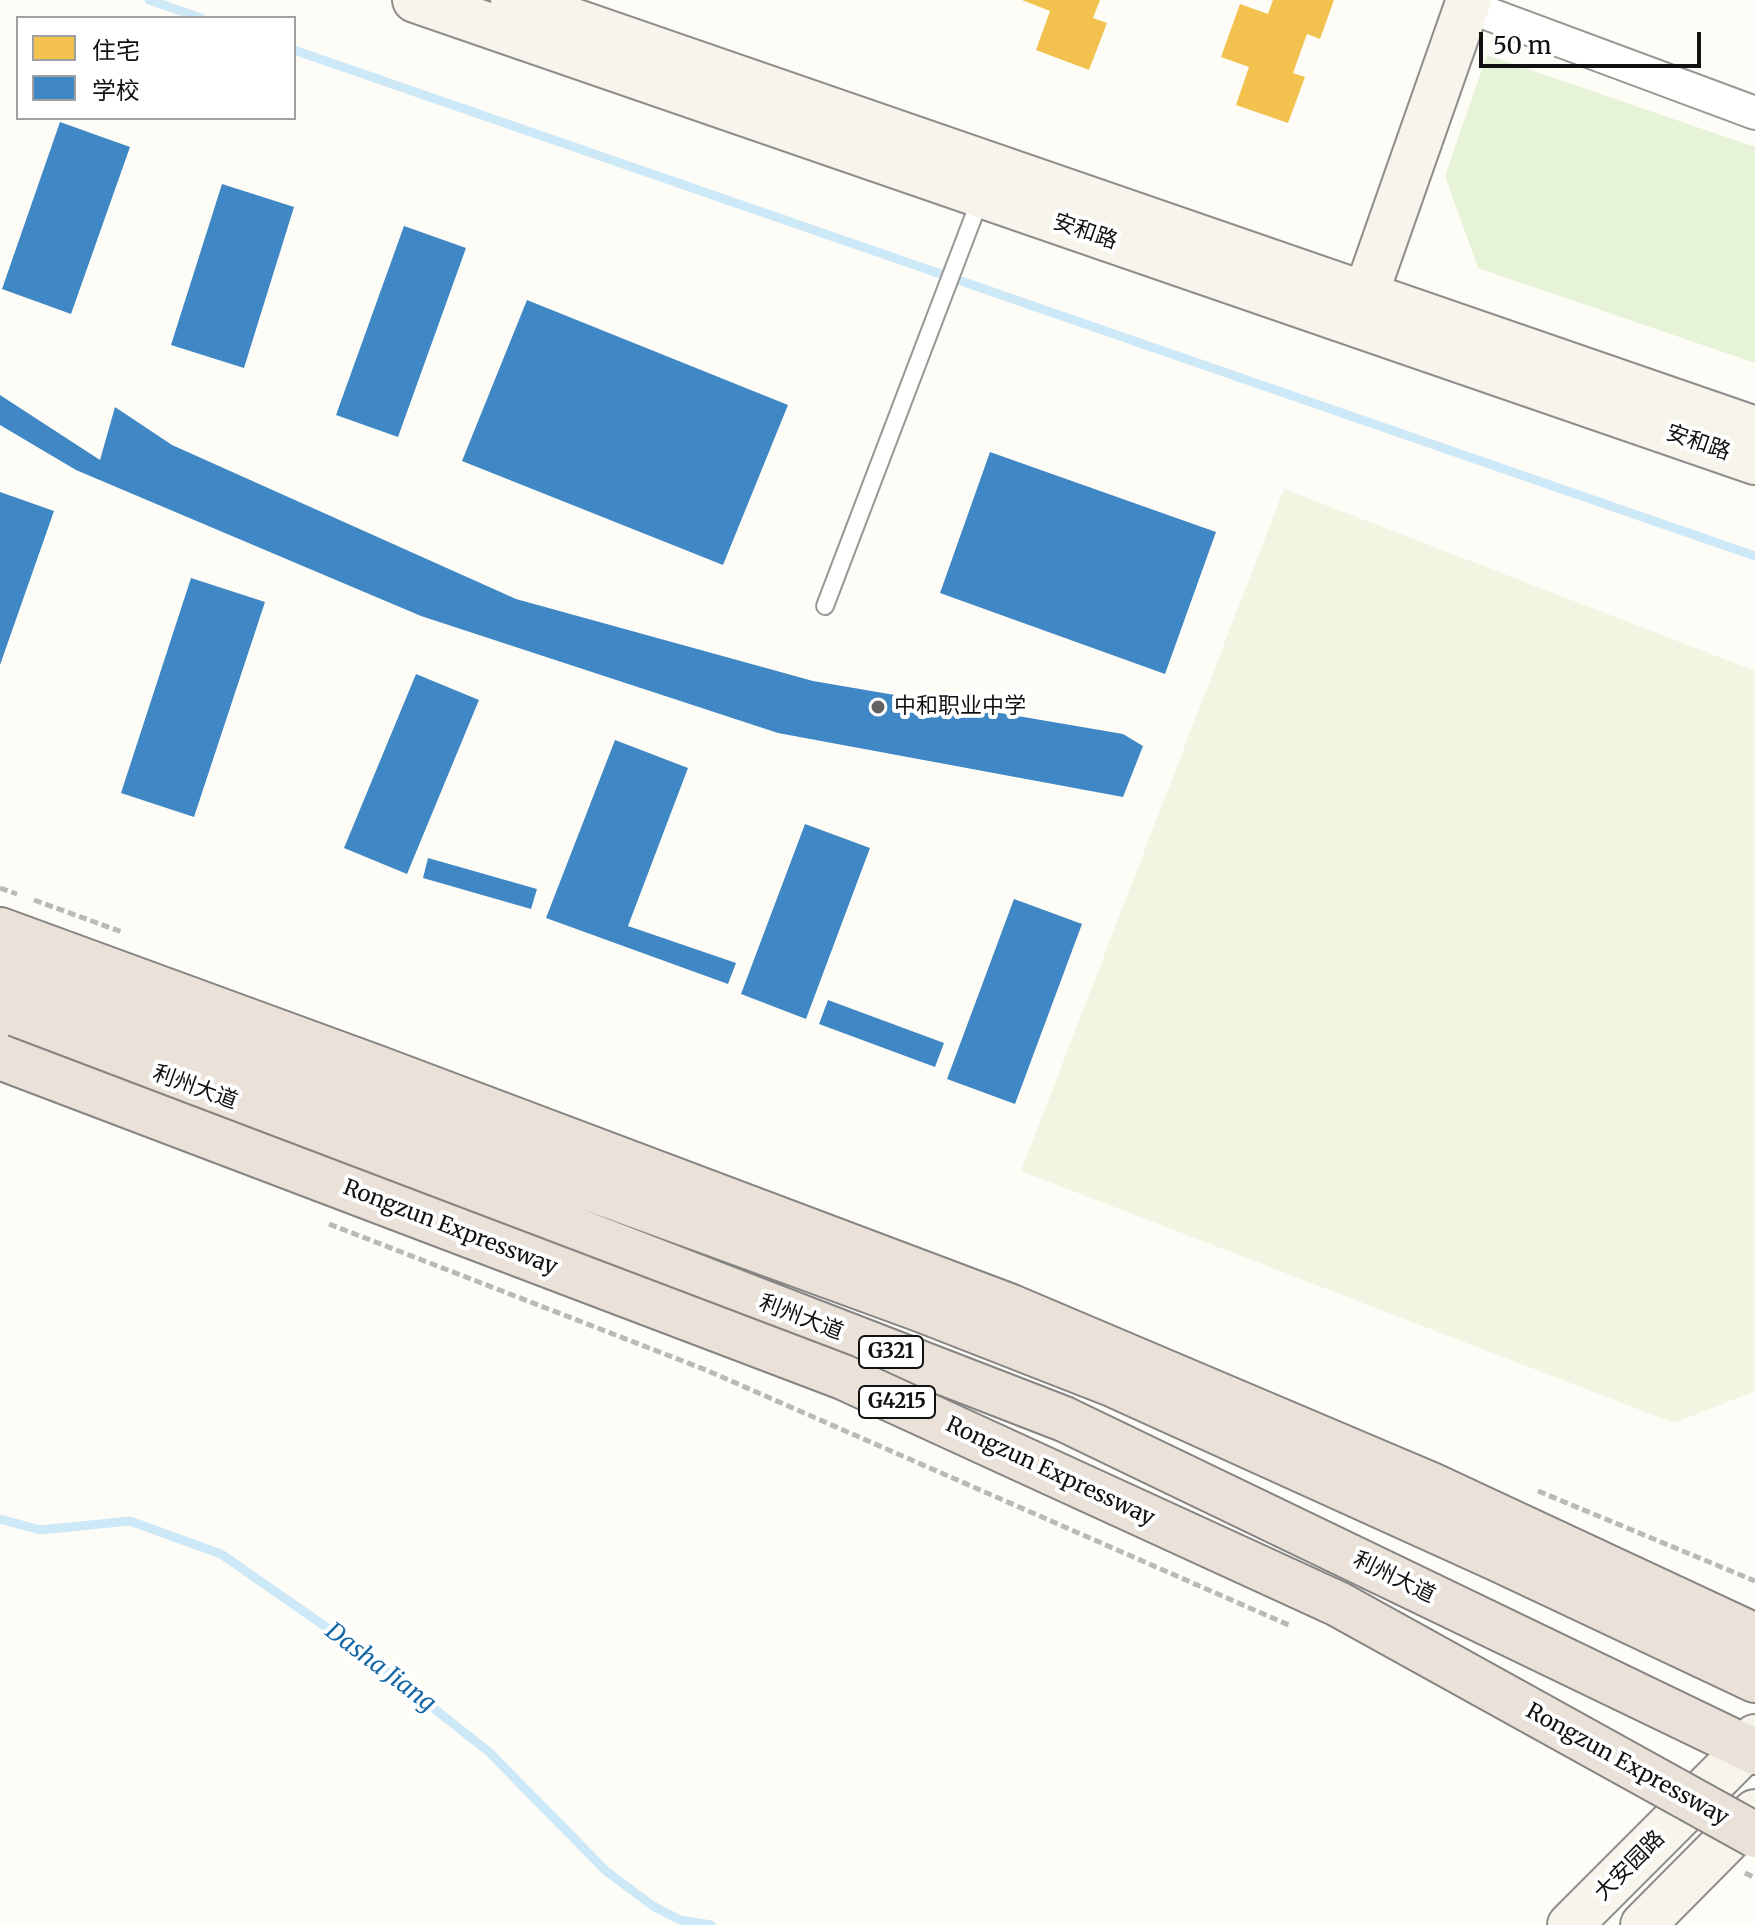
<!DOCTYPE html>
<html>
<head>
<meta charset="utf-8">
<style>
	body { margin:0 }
	#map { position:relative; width:1755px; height:1925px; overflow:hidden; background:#fdfcf7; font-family:Merriweather,"Noto Sans SC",serif }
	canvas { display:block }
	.legend { position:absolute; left:16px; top:16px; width:280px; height:104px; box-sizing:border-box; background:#fff; border:2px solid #a0a0a0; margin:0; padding:10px 14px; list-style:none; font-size:24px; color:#111 }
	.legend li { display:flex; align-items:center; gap:16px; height:40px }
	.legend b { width:40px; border:2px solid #a0a0a0 }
	.scale { position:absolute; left:1479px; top:32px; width:222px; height:36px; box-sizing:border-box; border:4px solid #111; border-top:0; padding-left:10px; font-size:24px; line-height:28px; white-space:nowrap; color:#111; -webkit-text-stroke:6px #fff; paint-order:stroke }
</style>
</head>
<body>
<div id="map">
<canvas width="1755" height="1925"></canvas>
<ul class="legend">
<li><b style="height:22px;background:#f2c14e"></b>住宅</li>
<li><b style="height:22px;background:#3f88c5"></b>学校</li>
</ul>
<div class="scale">50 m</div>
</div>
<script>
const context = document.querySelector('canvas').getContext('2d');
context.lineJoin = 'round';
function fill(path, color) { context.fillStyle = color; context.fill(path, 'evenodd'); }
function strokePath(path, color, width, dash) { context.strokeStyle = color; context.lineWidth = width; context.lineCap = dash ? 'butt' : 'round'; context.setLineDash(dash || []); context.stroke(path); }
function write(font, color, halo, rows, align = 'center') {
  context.font = font + ' Merriweather,"Noto Sans SC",serif'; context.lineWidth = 8; context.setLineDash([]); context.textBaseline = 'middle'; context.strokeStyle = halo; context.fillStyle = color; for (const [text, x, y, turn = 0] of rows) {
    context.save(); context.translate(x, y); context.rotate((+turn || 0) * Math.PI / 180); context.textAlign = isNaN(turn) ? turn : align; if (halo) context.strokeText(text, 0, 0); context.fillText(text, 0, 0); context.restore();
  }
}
fill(new Path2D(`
	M 1487,55 L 1755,147 L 1755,363 L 1478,268 L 1445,176 Z`), '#e7f3d7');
fill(new Path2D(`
	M 1284,489 L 1755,671 L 1755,1391 L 1674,1423 L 1021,1171 Z`), '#f0f6e1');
fill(new Path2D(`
	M 1022,0 L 1100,0 L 1093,18 L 1107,23 L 1089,70 L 1036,50 L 1050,11 Z
	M 1273,0 L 1334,0 L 1320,39 L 1307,34 L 1293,73 L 1305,77 L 1288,123 L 1236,105 L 1249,67 L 1221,57 L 1240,4 L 1268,14 Z`), '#f2c14e');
fill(new Path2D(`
	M 60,122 L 130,147 L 71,314 L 2,289 Z
	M 222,184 L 294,207 L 244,368 L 171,345 Z
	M 404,226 L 466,248 L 398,437 L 336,415 Z
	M 527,300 L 788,405 L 723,565 L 462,461 Z
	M 0,395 L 100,460 L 115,407 L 172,445 L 516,599 L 813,681 L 1123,734 L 1143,746 L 1123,797 L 778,733 L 421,616 L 76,470 L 0,425 Z
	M 990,452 L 1216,532 L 1165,674 L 940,593 Z
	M 0,492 L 54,511 L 0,665 Z
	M 191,578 L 265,602 L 194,817 L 121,793 Z
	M 416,674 L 479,700 L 407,874 L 344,848 Z
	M 615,740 L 688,768 L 628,926 L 736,963 L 728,984 L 546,918 Z
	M 805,824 L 870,848 L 806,1019 L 741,994 Z
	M 428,858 L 537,889 L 531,909 L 423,878 Z
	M 1014,899 L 1082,924 L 1015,1104 L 947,1079 Z
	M 828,1000 L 944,1043 L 935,1067 L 819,1024 Z`), '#3f88c5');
strokePath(new Path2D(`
	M 149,0 L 201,18
	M 294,50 L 1755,556
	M 0,1519 L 40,1530 L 130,1521 L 221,1554 L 365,1654 L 489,1752 L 606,1871 L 653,1906 L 680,1920 L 711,1925`), '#cde8f7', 9);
const lane = new Path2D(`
	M 825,606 L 981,197`);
const street = new Path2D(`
	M 1467,6 L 1755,113`);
const secondary = new Path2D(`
	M 415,0 L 1755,462
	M 513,0 L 1755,429
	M 1356,322 L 1469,0
	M 1570,1925 L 1747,1748 L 1755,1737
	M 1643,1925 L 1755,1812`);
const highway = new Path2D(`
	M 0,930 L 377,1068 L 1009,1306 L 1429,1484 L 1755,1636
	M 0,973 L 920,1309 L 1112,1384 L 1498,1559 L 1755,1680
	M 0,1015 L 503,1202 L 1064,1419 L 1755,1752`);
strokePath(lane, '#979795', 20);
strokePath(street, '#979795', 36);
strokePath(secondary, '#8e8d8b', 48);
strokePath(highway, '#858482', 48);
strokePath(new Path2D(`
	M 0,888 L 17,894
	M 34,900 L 122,932
	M 329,1224 L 706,1370 L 1291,1626
	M 1538,1491 L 1755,1581
	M 1745,1873 L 1755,1878`), '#b9b9b8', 5, [8, 4]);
strokePath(lane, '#fffffe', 16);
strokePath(street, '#fffffe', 32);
strokePath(secondary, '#f6f4eb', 44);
strokePath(highway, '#eae1d8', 44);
const highwayBridge = new Path2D(`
	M 0,1057 L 843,1377 L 1338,1604 L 1755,1835`);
strokePath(highwayBridge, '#858482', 48, []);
strokePath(highwayBridge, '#eae1d8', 44);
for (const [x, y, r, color] of [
	[878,707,8,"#646362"]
]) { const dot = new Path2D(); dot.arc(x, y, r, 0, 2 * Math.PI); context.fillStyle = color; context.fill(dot); strokePath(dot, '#fff', 3); }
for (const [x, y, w] of [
	[891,1352,64],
	[897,1402,76]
]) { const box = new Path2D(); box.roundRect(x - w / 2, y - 16, w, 32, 6); context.fillStyle = '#fff'; context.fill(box); strokePath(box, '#111', 2); }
write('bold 20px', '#111', null, [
	["G321",891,1352],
	["G4215",897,1402]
]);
write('22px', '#111', '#fff', [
	["安和路",1085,232,19],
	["安和路",1698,443,19],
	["利州大道",195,1088,20],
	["Rongzun Expressway",450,1228,21],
	["利州大道",801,1318,21],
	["Rongzun Expressway",1050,1472,25],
	["利州大道",1394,1578,26],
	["Rongzun Expressway",1627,1765,29],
	["大安园路",1630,1866,-45]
]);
write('22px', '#111', '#fff', [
	["中和职业中学",894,707]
], 'left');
write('italic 24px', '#1768a6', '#fff', [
	["Dasha Jiang",380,1668,37]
]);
</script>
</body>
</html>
